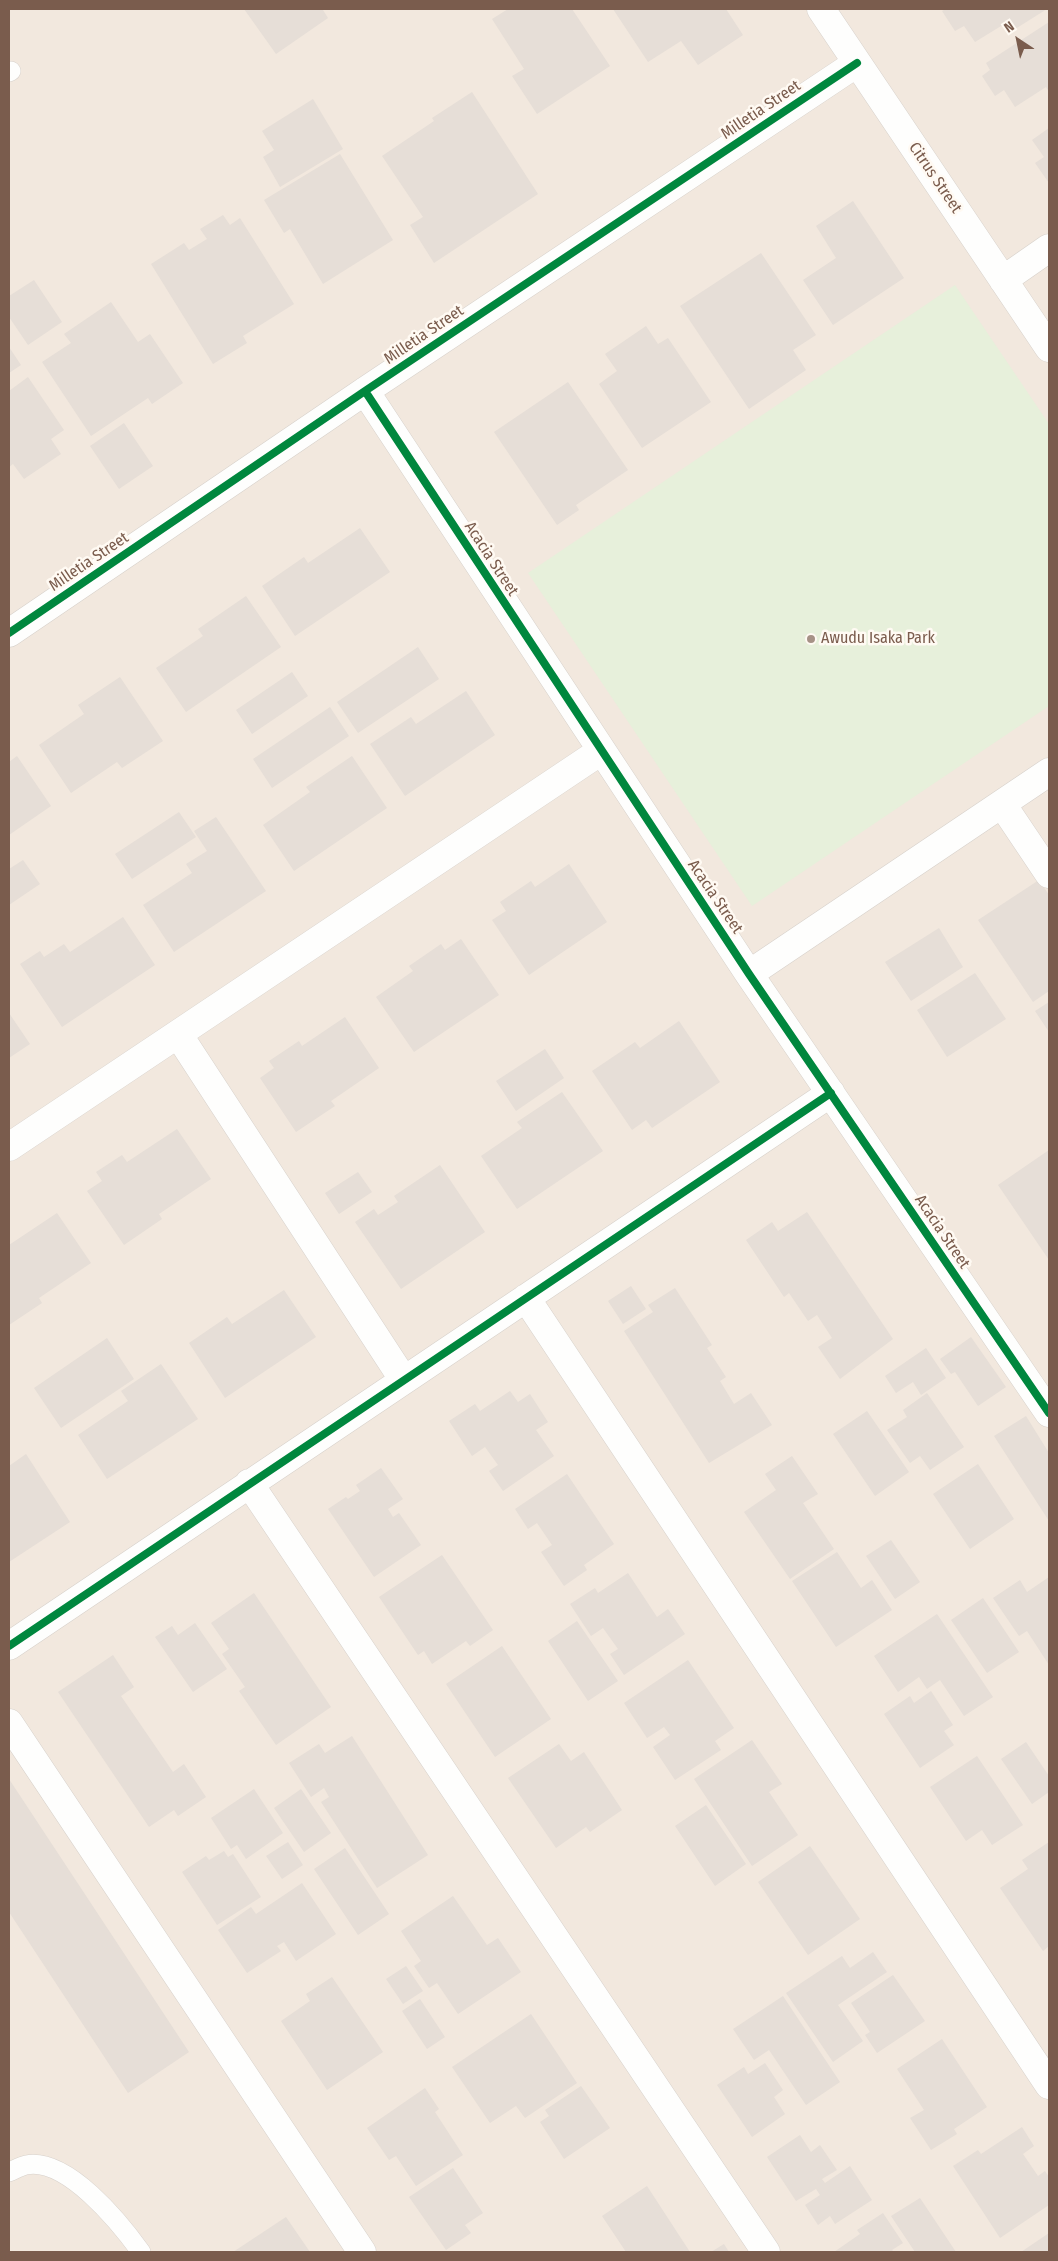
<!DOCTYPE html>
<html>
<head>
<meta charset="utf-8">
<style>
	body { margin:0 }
	#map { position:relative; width:1058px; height:2261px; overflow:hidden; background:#f9f5f0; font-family:"Fira Sans Condensed",sans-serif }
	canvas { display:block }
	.frame { position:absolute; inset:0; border:10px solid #7a5c4d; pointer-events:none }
	.north { position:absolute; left:993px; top:15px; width:50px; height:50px; -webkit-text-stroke:4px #fffaf3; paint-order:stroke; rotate:326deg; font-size:14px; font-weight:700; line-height:20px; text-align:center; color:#7a5c4d }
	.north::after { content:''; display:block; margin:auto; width:18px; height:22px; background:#7a5c4d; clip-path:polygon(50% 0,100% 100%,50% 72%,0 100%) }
</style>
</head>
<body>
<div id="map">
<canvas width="1058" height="2261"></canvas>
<div class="frame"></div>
<div class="north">N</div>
</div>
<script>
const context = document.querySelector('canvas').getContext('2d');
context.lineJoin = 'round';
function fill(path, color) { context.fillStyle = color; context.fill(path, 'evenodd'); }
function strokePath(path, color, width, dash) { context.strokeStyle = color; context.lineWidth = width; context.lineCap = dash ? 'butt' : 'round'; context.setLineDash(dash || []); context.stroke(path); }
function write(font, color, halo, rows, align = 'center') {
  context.font = font + ' "Fira Sans Condensed",sans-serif'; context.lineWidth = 5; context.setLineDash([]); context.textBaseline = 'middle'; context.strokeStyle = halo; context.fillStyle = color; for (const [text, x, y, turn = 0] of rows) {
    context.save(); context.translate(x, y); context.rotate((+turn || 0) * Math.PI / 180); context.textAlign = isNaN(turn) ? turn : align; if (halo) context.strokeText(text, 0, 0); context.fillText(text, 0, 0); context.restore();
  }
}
fill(new Path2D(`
	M 9,9 L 1049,9 L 1049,2252 L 9,2252 Z`), '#f2e8de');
fill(new Path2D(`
	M 955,285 L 1049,424 L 1049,706 L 752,906 L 528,573 Z`), '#e7f0db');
fill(new Path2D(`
	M 244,9 L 325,9 L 323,10 L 328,18 L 276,54 Z
	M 508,9 L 572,9 L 610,66 L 537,114 L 512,76 L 524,69 L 492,19 Z
	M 613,9 L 726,9 L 743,35 L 698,65 L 681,41 L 648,62 Z
	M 946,9 L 1047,9 L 1012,31 L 1006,23 L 975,42 L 964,26 L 955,31 L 942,11 Z
	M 1049,22 L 1049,92 L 1046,87 L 1015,107 L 1004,90 L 995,96 L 982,76 L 990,70 L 986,63 Z
	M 472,92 L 538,194 L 434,263 L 410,225 L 423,217 L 382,156 L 434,121 L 432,118 Z
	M 313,99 L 343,149 L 280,187 L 263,157 L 274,150 L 262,131 Z
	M 1049,128 L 1049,183 L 1035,163 L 1044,157 L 1032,140 Z
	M 340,154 L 393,240 L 323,284 L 290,229 L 284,233 L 264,200 Z
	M 853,201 L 904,278 L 833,325 L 803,280 L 836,258 L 816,226 Z
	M 223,215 L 230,225 L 240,218 L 294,304 L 243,336 L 247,343 L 213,364 L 151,264 L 184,243 L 189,250 L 207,239 L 200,229 Z
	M 761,253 L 816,335 L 793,350 L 806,370 L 749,409 L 680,306 Z
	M 34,280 L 62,322 L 28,345 L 9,317 L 9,296 Z
	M 111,302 L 138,342 L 150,334 L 183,383 L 152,404 L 148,398 L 91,436 L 42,362 L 71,343 L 64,334 Z
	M 646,326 L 658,344 L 668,338 L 711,402 L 642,448 L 599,384 L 617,371 L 605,354 Z
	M 9,347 L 21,365 L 9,373 Z
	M 28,377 L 64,430 L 51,439 L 61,454 L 24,479 L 13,464 L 9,467 L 9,391 Z
	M 568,382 L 628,470 L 576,505 L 579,510 L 557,525 L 494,432 Z
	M 124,423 L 153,466 L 119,489 L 90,446 Z
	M 360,528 L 390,572 L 295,636 L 262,586 L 304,557 L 308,563 Z
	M 246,596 L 281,647 L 186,712 L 156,668 L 203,636 L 198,629 Z
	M 418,647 L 439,679 L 358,733 L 337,702 Z
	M 292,672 L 308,696 L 252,734 L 236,710 Z
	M 120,677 L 163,741 L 122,768 L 117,762 L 71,793 L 39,745 L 84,714 L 78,705 Z
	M 466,691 L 495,735 L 405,796 L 370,744 L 411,717 L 416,724 Z
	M 330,707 L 349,736 L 272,788 L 253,759 Z
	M 17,756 L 51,806 L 9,835 L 9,762 Z
	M 352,756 L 387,808 L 294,871 L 263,825 L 310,792 L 306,787 Z
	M 179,812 L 196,837 L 132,879 L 115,854 Z
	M 216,817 L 266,891 L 174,952 L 143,905 L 192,873 L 186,864 L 207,851 L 194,831 Z
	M 23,860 L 40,884 L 9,905 L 9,869 Z
	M 569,864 L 607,922 L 529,975 L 492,920 L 506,911 L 500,902 L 531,881 L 535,887 Z
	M 1039,880 L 1049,895 L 1049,991 L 1033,1002 L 978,920 Z
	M 123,917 L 155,965 L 62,1027 L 20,964 L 40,951 L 44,957 L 64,944 L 70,952 Z
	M 939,928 L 963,967 L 911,1001 L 885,962 Z
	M 461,939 L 499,995 L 414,1052 L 376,997 L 413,971 L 409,966 L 441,944 L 445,950 Z
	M 975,973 L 1006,1019 L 947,1057 L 917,1010 Z
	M 1049,1002 L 1049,1032 L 1035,1011 Z
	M 9,1013 L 30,1044 L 9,1058 Z
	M 345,1017 L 379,1068 L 331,1101 L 335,1106 L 296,1132 L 260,1078 L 274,1068 L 269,1061 L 299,1041 L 302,1046 Z
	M 679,1021 L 720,1082 L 652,1128 L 646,1120 L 632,1130 L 592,1071 L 635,1042 L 640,1048 Z
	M 545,1049 L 564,1078 L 516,1111 L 496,1081 Z
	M 562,1092 L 603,1151 L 517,1209 L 481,1156 L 522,1128 L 517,1122 Z
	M 177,1129 L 211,1179 L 159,1214 L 162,1219 L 124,1245 L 87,1191 L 102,1181 L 96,1172 L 122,1155 L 127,1162 Z
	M 1049,1150 L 1049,1260 L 998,1185 Z
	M 440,1165 L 485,1232 L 401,1289 L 355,1222 L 374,1209 L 378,1215 L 398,1202 L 394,1196 Z
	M 358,1172 L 372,1192 L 339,1214 L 325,1193 Z
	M 807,1212 L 893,1339 L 840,1379 L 818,1347 L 832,1338 L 817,1315 L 808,1321 L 789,1293 L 784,1297 L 746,1240 L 772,1222 L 778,1231 Z
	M 57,1213 L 91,1263 L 39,1298 L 42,1303 L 9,1325 L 9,1245 Z
	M 631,1286 L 646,1309 L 623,1324 L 608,1301 Z
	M 675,1288 L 712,1345 L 707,1348 L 726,1377 L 720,1381 L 734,1404 L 751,1393 L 772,1425 L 709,1463 L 624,1331 L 653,1312 L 648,1305 Z
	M 284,1290 L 316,1337 L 225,1398 L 189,1343 L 227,1317 L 232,1324 Z
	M 971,1337 L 1006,1387 L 978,1406 L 955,1372 L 951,1374 L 940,1359 Z
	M 107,1338 L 134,1379 L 61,1428 L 34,1388 Z
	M 926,1348 L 946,1378 L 921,1395 L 913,1382 L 896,1393 L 885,1376 Z
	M 161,1364 L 198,1419 L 107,1479 L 78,1435 L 128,1401 L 121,1391 Z
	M 510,1391 L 518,1402 L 530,1394 L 548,1422 L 536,1430 L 554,1456 L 503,1491 L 489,1471 L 498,1465 L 485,1447 L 472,1456 L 449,1421 L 475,1404 L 480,1411 Z
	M 927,1393 L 964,1447 L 930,1470 L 920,1456 L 910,1463 L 887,1430 L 907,1417 L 903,1410 Z
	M 867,1411 L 909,1472 L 875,1496 L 833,1434 Z
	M 1026,1416 L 1049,1453 L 1049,1521 L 994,1436 Z
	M 26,1454 L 70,1522 L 9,1562 L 9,1466 Z
	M 792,1456 L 818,1494 L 803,1503 L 834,1549 L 790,1579 L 744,1512 L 776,1490 L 765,1474 Z
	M 978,1464 L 1014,1519 L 970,1549 L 933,1494 Z
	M 381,1468 L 403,1499 L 388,1509 L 393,1517 L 399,1513 L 421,1545 L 374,1577 L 328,1509 L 346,1497 L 348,1499 L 360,1491 L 356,1485 Z
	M 567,1474 L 614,1544 L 584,1565 L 587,1570 L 564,1586 L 541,1552 L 552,1545 L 537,1523 L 528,1529 L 515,1509 Z
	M 891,1540 L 920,1582 L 895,1599 L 866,1556 Z
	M 837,1552 L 861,1588 L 872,1580 L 892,1610 L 836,1647 L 792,1581 Z
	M 442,1555 L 493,1630 L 470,1646 L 466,1641 L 432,1664 L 424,1651 L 418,1655 L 379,1597 Z
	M 628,1573 L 657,1617 L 668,1609 L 685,1634 L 624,1675 L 610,1654 L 618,1649 L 603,1628 L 591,1636 L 570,1604 L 595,1588 L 598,1593 Z
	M 1049,1577 L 1049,1665 L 1027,1631 L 1019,1636 L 993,1598 L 1020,1580 L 1027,1592 Z
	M 254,1593 L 331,1707 L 276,1745 L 239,1691 L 245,1687 L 222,1654 L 229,1649 L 211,1623 Z
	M 983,1598 L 1019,1652 L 987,1673 L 951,1620 Z
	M 937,1614 L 993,1697 L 964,1716 L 940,1680 L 927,1689 L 919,1677 L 898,1692 L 874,1656 Z
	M 577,1621 L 618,1681 L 588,1701 L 548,1641 Z
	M 195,1623 L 227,1669 L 193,1692 L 155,1637 L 172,1626 L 178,1635 Z
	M 502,1646 L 551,1719 L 495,1757 L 446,1684 Z
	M 113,1655 L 134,1687 L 121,1696 L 173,1772 L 184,1764 L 206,1797 L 178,1816 L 174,1810 L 149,1827 L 58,1692 Z
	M 688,1660 L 734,1728 L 715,1741 L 721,1750 L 675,1780 L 653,1747 L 670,1735 L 664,1727 L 647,1738 L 624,1703 Z
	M 931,1691 L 953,1725 L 944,1731 L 954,1745 L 920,1768 L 884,1714 L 910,1696 L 914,1703 Z
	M 352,1736 L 428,1855 L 377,1888 L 321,1802 L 329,1797 L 324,1788 L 311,1797 L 289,1763 L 319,1744 L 325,1753 Z
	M 752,1740 L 782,1784 L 769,1792 L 798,1835 L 752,1866 L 694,1779 Z
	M 1026,1742 L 1049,1776 L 1049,1792 L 1032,1804 L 1001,1759 Z
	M 559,1744 L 571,1761 L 584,1752 L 622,1810 L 590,1832 L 586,1827 L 556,1848 L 508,1778 Z
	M 977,1756 L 1023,1825 L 992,1845 L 982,1830 L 966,1841 L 930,1787 Z
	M 9,1779 L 189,2052 L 128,2093 L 9,1912 Z
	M 254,1789 L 283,1833 L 246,1859 L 237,1845 L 231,1849 L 211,1818 Z
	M 301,1789 L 331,1833 L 304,1852 L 274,1808 Z
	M 706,1805 L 746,1864 L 715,1886 L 675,1826 Z
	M 288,1842 L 303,1865 L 282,1879 L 266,1856 Z
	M 1049,1842 L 1049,1946 L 1043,1951 L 1000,1888 L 1028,1869 L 1022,1860 Z
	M 810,1846 L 860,1919 L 808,1955 L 758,1882 Z
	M 345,1848 L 389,1914 L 358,1935 L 314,1869 Z
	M 224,1851 L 228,1857 L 233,1854 L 261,1897 L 217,1925 L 182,1872 L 206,1856 L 209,1860 Z
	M 302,1883 L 336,1934 L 296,1961 L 284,1942 L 277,1946 L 281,1951 L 247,1973 L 218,1930 L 251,1907 L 256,1914 Z
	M 453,1896 L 487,1945 L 498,1938 L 521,1972 L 458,2014 L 437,1983 L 429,1988 L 414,1966 L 421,1961 L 401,1931 Z
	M 873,1952 L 887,1972 L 838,2005 L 863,2041 L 833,2062 L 786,1993 L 842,1956 L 850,1968 Z
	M 406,1966 L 423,1991 L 403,2004 L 386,1979 Z
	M 893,1975 L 925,2021 L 877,2053 L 865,2035 L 870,2032 L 851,2003 Z
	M 332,1977 L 383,2052 L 327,2090 L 281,2021 L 310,2001 L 306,1994 Z
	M 783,1996 L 840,2082 L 806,2105 L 769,2050 L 754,2060 L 733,2029 Z
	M 420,1999 L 445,2037 L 427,2049 L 402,2011 Z
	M 531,2014 L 577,2083 L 525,2118 L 516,2106 L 490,2123 L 452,2067 Z
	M 942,2039 L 987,2107 L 954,2129 L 957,2134 L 931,2150 L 910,2118 L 924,2110 L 897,2069 Z
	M 765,2063 L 783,2090 L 774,2097 L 785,2114 L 752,2137 L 717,2085 L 744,2067 L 748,2074 Z
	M 581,2086 L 610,2128 L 564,2159 L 540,2122 L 549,2116 L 545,2110 Z
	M 425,2088 L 439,2109 L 435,2112 L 463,2155 L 416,2186 L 396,2156 L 389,2160 L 367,2128 Z
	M 1022,2127 L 1034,2146 L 1023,2154 L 1038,2176 L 1045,2171 L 1049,2177 L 1049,2205 L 1000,2238 L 953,2166 L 978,2150 L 981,2154 Z
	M 800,2135 L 811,2152 L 820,2145 L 837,2170 L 822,2179 L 825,2183 L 850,2166 L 872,2200 L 835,2224 L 830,2216 L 818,2225 L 805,2205 L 820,2195 L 816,2189 L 796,2201 L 767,2157 Z
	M 453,2168 L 483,2213 L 465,2225 L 471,2233 L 446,2250 L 409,2197 Z
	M 647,2186 L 690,2252 L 626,2252 L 602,2216 Z
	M 920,2198 L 956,2252 L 915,2252 L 891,2216 Z
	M 883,2213 L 903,2243 L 892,2250 L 894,2252 L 834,2252 L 860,2234 L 857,2230 Z
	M 286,2217 L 310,2252 L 233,2252 Z
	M 1049,2233 L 1049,2252 L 1021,2252 Z
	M 724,2244 L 729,2252 L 711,2252 Z`), '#e6ded7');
const lane = new Path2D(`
	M 9,72 L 11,71
	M 9,2172 C 14,2170 21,2166 26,2165 C 67,2157 120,2223 141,2252`);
const street = new Path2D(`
	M 821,9 L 1049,348
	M 1003,280 L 1049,248
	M 365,391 L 749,974 L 1049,1413
	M 9,633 L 365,391 L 857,63
	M 1002,804 L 1049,874
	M 749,974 L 1049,772
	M 178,1034 L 403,1379
	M 9,1147 L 601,751
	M 526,1298 L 1049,2085
	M 249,1483 L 766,2252
	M 9,1646 L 831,1093
	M 9,1723 L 362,2252`);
strokePath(lane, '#d7d1cb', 20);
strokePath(street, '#d7d1cb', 29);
strokePath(lane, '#fefefd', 19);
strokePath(street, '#fefefd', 28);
strokePath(new Path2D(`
	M 365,391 L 749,974 L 1049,1413
	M 9,633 L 365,391 L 857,63
	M 9,1646 L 831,1093`), '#00873e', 8);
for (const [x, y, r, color] of [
	[811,639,5,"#a69286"]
]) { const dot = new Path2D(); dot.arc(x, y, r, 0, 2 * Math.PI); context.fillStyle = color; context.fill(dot); strokePath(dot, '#fffaf3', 2); }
write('16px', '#7a5c4d', '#fffaf3', [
	["Milletia Street",761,110,-34],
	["Citrus Street",935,178,56],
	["Milletia Street",424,335,-34],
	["Acacia Street",491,559,57],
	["Milletia Street",89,562,-34],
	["Acacia Street",715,897,56],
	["Acacia Street",942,1232,56]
]);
write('16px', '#7a5c4d', '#fffaf3', [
	["Awudu Isaka Park",821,639]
], 'left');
</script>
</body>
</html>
